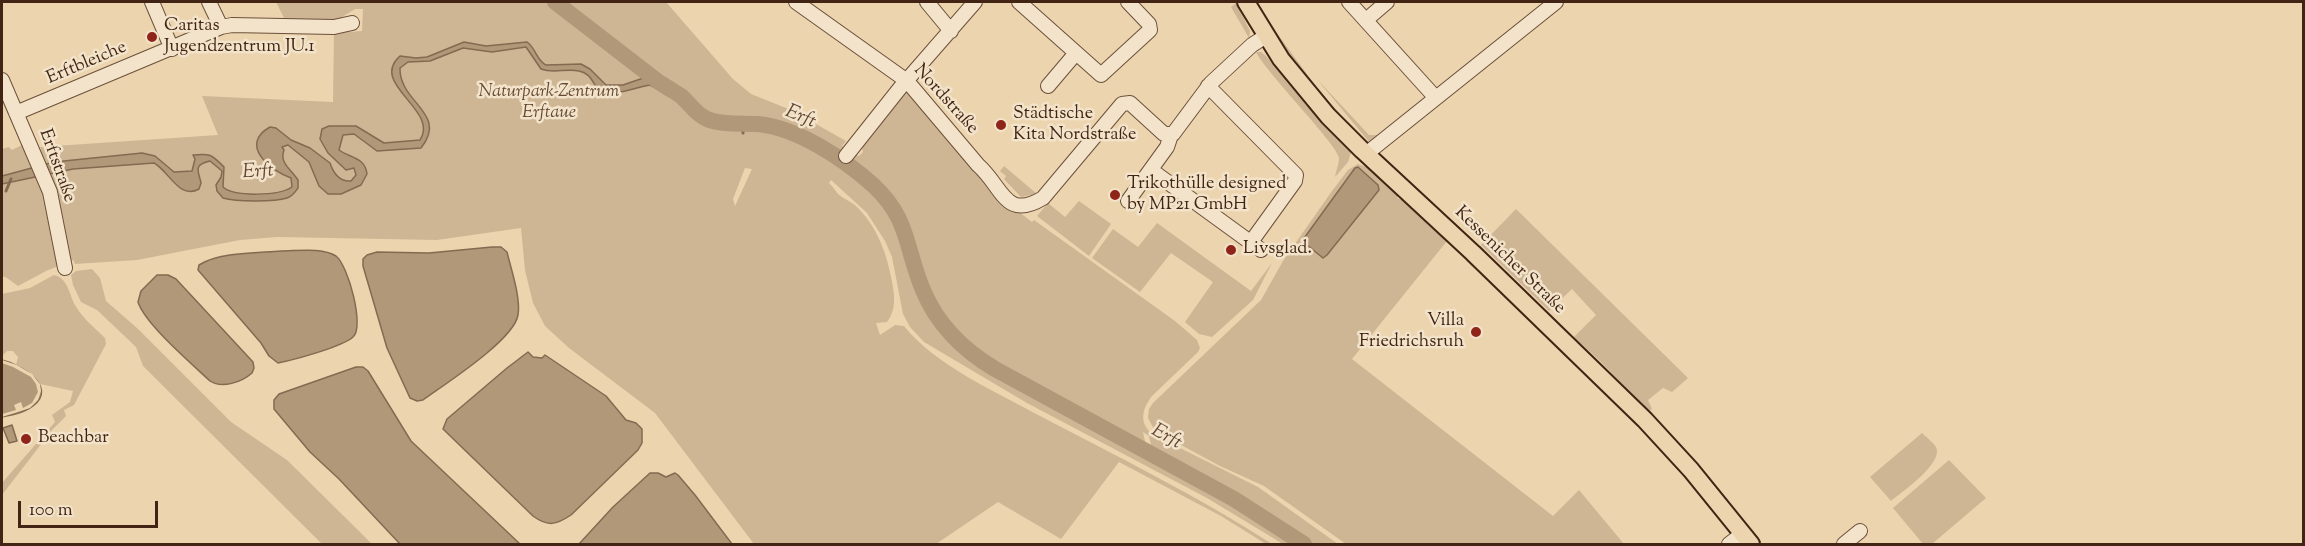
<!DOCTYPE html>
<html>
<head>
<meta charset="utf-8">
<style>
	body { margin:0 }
	#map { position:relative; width:2305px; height:546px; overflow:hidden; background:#ebd4ae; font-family:"Sorts Mill Goudy",serif }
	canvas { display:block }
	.frame { position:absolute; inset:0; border:3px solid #412413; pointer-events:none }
	.scale { position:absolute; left:18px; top:501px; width:140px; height:27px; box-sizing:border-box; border:3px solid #412413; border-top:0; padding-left:8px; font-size:18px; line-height:21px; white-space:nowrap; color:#412413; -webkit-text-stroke:4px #f2e3ca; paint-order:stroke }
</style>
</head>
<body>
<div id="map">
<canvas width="2305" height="546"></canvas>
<div class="frame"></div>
<div class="scale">100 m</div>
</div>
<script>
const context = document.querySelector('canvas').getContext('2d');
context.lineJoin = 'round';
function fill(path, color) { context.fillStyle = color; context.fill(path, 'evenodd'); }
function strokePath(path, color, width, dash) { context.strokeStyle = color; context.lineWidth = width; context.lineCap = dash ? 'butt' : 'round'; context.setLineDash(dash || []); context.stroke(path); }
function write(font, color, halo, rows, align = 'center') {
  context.font = font + ' "Sorts Mill Goudy",serif'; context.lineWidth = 5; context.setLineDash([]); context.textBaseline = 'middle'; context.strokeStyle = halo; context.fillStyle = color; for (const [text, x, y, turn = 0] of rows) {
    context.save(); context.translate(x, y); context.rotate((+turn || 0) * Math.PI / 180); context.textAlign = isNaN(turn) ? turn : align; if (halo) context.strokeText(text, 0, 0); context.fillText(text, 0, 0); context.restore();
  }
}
fill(new Path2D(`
	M 276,2 L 666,2 L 733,79 L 751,94 L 791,110 L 846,141 L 842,146 L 851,153 L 859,156 L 863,152 L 862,147 L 906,88 L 1006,202 L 1032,222 L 1034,220 L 1175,321 L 1197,340 L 1200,348 L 1198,352 L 1152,396 C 1142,409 1138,424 1154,435 L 1258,487 L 1338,544 L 1311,544 L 1246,501 L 1152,449 L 1149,436 L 1143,432 L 1146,446 L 1003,369 L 972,349 L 962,339 L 939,312 L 926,287 L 903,215 L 875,181 L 846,159 L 842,166 L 880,198 L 895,218 L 903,235 L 915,281 L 927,307 L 940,327 L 965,354 L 1056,406 L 1226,499 L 1298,544 L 1283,544 L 1207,498 L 1027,403 L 924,342 L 910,327 L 903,314 L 892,257 L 885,241 L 867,213 L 831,180 L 829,183 C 833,187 835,190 838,194 C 844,199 852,202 857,207 C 878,228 887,254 892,282 C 895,297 896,310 887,322 L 876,323 L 880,335 L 895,325 L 904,326 C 935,365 996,392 1040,416 C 1118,457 1198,496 1272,544 L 1266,544 L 1221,516 L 1119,462 L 1061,539 L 998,502 L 936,544 L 754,544 L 655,413 L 569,348 L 545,326 L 533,303 L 525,270 L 521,228 L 437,240 L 277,237 L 240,240 L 137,260 L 75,264 L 73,260 L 46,271 L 18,286 L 7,278 L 2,276 L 2,149 L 9,147 L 12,150 L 22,145 L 28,154 L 41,149 L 40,147 L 218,135 L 202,96 L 333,102 L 334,33 L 362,31 L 363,9 L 355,9 L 334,22 L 285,20 ZM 745,168 L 752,169 L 735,206 L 733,199 Z
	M 1236,3 L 1250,31 L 1249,38 L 1231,7 Z
	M 1263,14 L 1317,88 L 1361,138 L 1308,85 Z
	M 1256,52 L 1261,52 L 1266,56 L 1317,118 L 1351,152 L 1348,162 L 1335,177 C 1336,171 1339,164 1339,158 C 1338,145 1267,74 1256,52 Z
	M 1316,78 L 1369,135 L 1378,135 L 1370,143 Z
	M 1358,164 L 1366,167 L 1398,196 L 1397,198 L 1402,200 L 1447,241 L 1352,359 L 1553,516 L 1579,490 L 1624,544 L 1346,544 L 1264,486 L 1220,466 L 1155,431 L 1148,418 L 1149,409 L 1153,403 L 1261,300 L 1283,261 L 1332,191 L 1348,170 Z
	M 1004,166 L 1037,194 L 1021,197 L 1004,179 L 1006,176 L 1000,171 Z
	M 1079,201 L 1111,224 L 1089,256 L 1037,216 L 1048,203 L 1065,217 Z
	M 1516,209 L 1688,378 L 1672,392 L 1663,388 L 1648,400 L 1652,409 L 1649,411 L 1601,362 L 1574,337 L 1596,315 L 1572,289 L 1549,311 L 1481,245 Z
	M 1157,223 L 1251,291 L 1272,263 L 1253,300 L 1212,337 L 1199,334 L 1185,322 L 1213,282 L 1171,253 L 1140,292 L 1092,258 L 1113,229 L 1138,247 Z
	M 92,269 L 100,278 L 106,301 L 137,328 L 231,422 L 287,460 L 372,544 L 322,544 L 143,366 L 136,347 L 97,310 L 81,302 L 73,285 L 71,275 L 76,271 Z
	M 54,275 C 68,278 69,294 75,305 C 82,318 95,328 105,338 L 106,344 L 74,405 L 64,410 L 66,416 L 52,430 L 2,495 L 2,483 L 55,422 L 52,415 L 70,402 L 73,391 L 40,384 L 32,374 L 16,365 L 18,357 L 13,351 L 7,351 L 2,356 L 2,294 L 30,288 Z
	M 1922,433 C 1926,437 1933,442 1936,447 C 1944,463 1902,492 1891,501 L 1870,477 Z
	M 1949,460 L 1986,498 L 1932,544 L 1923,544 L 1893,508 Z`), '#ceb694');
const water = new Path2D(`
	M 464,42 L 486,46 L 527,42 C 536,48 536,60 546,65 L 581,64 L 590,69 L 606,85 L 623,85 L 652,75 L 676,86 L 681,96 L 661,91 L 650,85 C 634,87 615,98 599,89 C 592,85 593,74 579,71 C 566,68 554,74 541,69 L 526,47 L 492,52 L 463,48 L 430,61 L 408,62 L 400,68 C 399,103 449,113 421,148 L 377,151 L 354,134 L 343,135 L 339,150 C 350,158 365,157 367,174 L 361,185 L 341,194 L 328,194 L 319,186 L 309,162 L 288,145 L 282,147 L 284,150 C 279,163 291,169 298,180 L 298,188 C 295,192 293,196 287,198 C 275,202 236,202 223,198 L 217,191 L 216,185 L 221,177 L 222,171 L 210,161 C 192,165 199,172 201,183 L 199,189 C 179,200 169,171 154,163 L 73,169 L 2,184 L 2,176 L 54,162 L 142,153 L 155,156 L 174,172 L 192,171 L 195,159 L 193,155 C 211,153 212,155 224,167 L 223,187 C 234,197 279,196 292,187 L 291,178 C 271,171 238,145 270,127 L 276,128 L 291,140 L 310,148 L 330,163 C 333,172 339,182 351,181 L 356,175 L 354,168 L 346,170 L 328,153 L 320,139 L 322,129 L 329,126 L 356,126 L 384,143 L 420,140 C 440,110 368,84 400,56 L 416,58 L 427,57 Z
	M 1358,167 L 1378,185 L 1379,190 L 1327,255 L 1323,258 L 1302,241 L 1355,168 Z
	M 492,247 L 501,247 L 507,252 C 511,269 521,298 518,315 C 514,340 445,384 423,400 L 417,401 L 410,398 L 387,348 L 363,266 L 363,259 L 367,255 L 377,252 L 429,253 Z
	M 281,251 C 297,251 322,247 336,256 C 348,265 365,327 353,337 C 342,347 293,360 278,363 L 269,356 L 261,343 L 198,270 L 199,265 C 219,252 257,253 281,251 Z
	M 157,275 L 168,275 L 176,279 L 253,362 L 254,368 L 252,373 C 242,382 222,389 210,381 C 192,364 145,324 138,302 L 141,291 Z
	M 528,352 L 533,357 L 542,358 L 545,355 L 606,396 L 626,420 L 636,423 L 642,429 L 642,443 L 638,450 L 571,515 C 556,525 548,527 533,516 L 443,429 L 447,419 L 507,368 Z
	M 2,360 C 19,364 59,386 33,406 C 24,413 12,415 2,417 Z
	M 356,367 L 363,367 L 368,371 L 411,441 L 520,544 L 400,544 L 339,479 L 310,452 L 274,409 L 274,400 L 279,394 Z
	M 12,425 L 17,441 L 9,443 L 3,428 Z
	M 650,473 L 658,473 L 666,477 L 675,473 L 678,475 L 695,495 L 732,544 L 579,544 L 613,507 Z`);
fill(water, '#b19879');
strokePath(water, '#846a50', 1.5);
fill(new Path2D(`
	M 2,360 L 17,365 L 32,374 L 40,384 L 41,391 L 38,400 L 30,408 L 2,417 L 2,414 L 16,410 L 14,405 L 21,402 L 23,408 L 32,403 L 38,392 L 36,384 L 31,377 L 13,367 L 2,363 Z`), '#ebd4ae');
strokePath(new Path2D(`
	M 743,133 L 743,124
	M 6,191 L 11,179`), '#846a50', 3);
strokePath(new Path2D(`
	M 555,2 L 660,83
	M 662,84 C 668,88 675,92 681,96 C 691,105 699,118 713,121 C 727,125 744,123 758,124 C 798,128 844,159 873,185 C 910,219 905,248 923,290 C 937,324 963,350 995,369 L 1234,499 L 1304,544`), '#b19879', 16);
const minor = new Path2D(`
	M 152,2 L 172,49
	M 209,2 L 221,27
	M 796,2 L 907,81 L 978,165 C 1003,187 1005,221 1043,198 L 1122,104 L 1130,103 L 1164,134 L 1173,134 L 1211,83 L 1252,45 L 1266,36
	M 927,2 L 951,31
	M 1019,2 L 1101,75 L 1150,30 L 1149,24 L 1128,2
	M 1349,2 L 1435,97
	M 1366,20 L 1387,2
	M 2,80 L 50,192 L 65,268
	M 1048,86 L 1076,53
	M 1208,86 L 1296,175 L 1295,181 L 1251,242
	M 16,113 L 221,27 L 232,25 L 334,27 L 352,23
	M 1366,154 L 1556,2
	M 846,156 L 900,88 L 975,2
	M 1151,170 L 1261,250
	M 1128,201 L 1167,147 L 1171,135
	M 1729,544 L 1742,534
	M 1844,544 L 1860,531`);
const major = new Path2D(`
	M 1246,2 L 1281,59 L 1328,116 L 1362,150 L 1473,253 L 1645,420 L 1691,470 L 1751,544`);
strokePath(minor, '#6c503a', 16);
strokePath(major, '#412413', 20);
strokePath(minor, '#f2e3ca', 14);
strokePath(major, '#ebd4ae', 16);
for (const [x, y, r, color] of [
	[152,37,6,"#8f2418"],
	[1001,125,6,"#8f2418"],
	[1115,195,6,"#8f2418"],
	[1231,250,6,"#8f2418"],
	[1476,332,6,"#8f2418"],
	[26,439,6,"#8f2418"]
]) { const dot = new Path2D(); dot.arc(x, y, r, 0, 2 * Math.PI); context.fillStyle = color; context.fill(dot); strokePath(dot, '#f2e3ca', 2); }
write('18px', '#412413', '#f2e3ca', [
	["Caritas",164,27],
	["Jugendzentrum JU.1",164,48],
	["Städtische",1013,115],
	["Kita Nordstraße",1013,136],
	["Trikothülle designed",1127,185],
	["by MP21 GmbH",1127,206],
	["Livsglad.",1243,250],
	["Villa",1464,322,"right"],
	["Friedrichsruh",1464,343,"right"],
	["Beachbar",38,439]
], 'left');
write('18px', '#412413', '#f2e3ca', [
	["Erftbleiche",87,64,-23],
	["Nordstraße",945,100,48],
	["Erftstraße",56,166,70],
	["Kessenicher Straße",1509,261,44]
]);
write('italic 18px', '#644833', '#f2e3ca', [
	["Naturpark-Zentrum",549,93],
	["Erftaue",549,114]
]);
write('italic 20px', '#634732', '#f2e3ca', [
	["Erft",800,118,23],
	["Erft",258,173,-3],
	["Erft",1166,438,29]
]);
</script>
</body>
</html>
